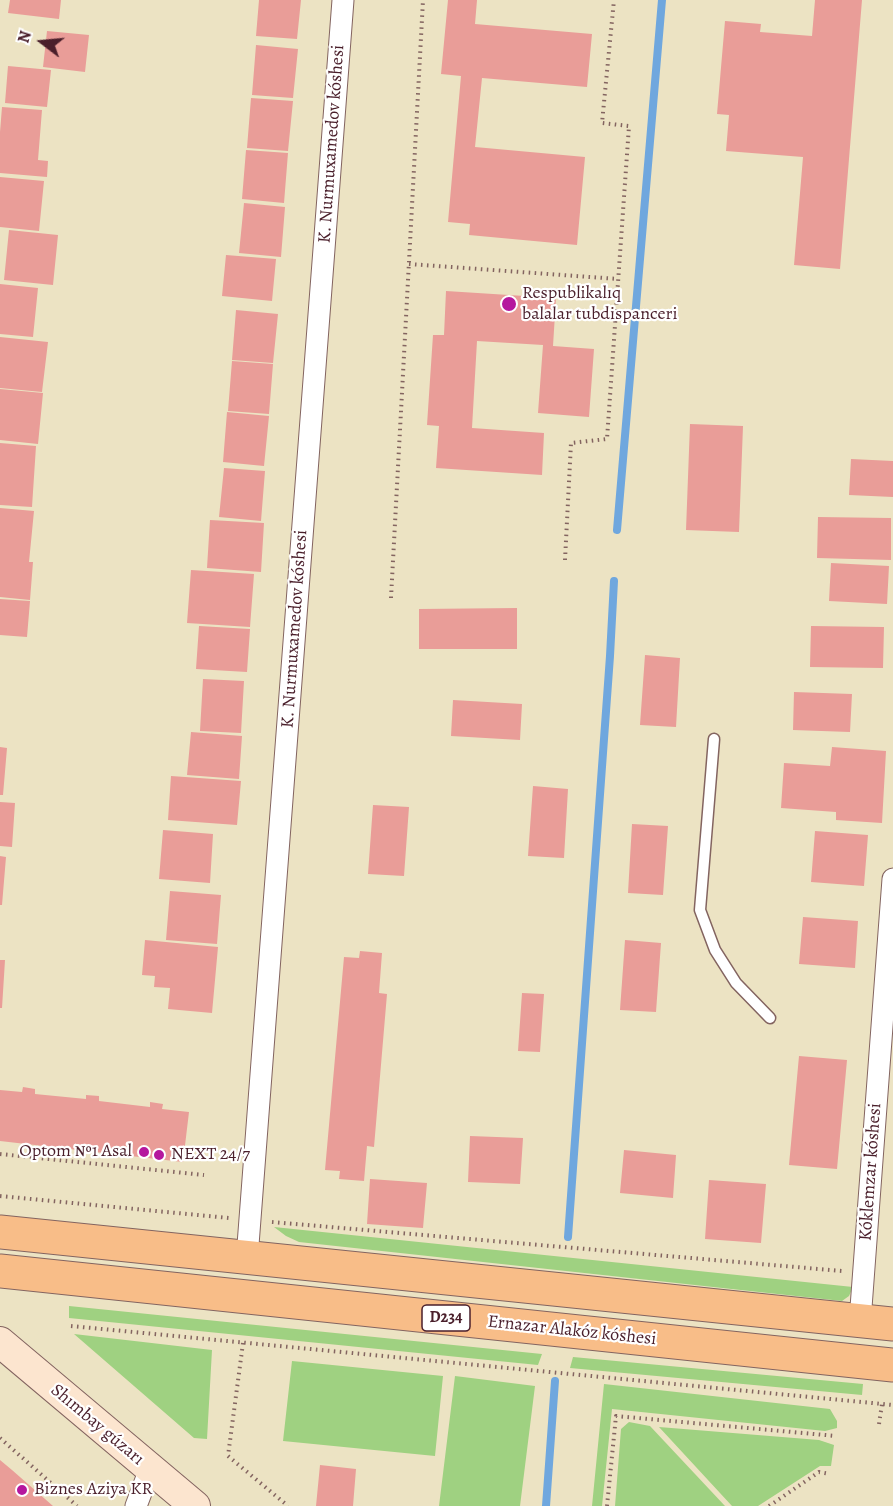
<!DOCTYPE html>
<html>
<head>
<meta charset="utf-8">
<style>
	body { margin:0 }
	#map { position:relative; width:893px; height:1506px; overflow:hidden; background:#ece3c3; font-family:Alegreya,serif }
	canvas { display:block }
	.north { position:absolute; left:12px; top:12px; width:60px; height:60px; -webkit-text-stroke:4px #fff; paint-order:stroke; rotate:286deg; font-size:16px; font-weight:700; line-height:24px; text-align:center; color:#4a1f2b }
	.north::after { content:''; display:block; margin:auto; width:21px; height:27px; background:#4a1f2b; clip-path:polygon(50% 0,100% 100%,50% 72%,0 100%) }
</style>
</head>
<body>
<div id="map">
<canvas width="893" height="1506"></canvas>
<div class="north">N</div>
</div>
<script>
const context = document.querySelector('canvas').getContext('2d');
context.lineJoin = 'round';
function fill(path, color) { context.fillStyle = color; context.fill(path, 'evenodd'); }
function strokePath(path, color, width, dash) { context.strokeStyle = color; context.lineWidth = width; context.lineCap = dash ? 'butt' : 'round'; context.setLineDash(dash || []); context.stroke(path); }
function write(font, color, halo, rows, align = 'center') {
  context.font = font + ' Alegreya,serif'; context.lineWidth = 4.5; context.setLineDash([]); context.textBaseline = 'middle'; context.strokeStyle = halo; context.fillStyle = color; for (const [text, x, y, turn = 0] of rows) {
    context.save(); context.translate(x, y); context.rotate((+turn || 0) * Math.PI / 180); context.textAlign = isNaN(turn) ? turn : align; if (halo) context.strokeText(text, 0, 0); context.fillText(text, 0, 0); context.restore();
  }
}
fill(new Path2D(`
	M 274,1227 L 853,1287 L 849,1296 L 842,1301 L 299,1242 L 286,1236 Z
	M 69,1306 L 542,1354 L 538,1365 L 69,1318 Z
	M 74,1334 L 212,1350 L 207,1439 L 194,1438 Z
	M 573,1357 L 863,1384 L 862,1395 L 570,1368 Z
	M 292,1361 L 443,1376 L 435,1456 L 283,1441 Z
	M 455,1376 L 535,1386 L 520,1506 L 439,1506 Z
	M 604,1384 L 830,1409 L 837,1421 L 837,1428 L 825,1431 L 612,1409 L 602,1506 L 592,1506 Z
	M 629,1422 L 650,1426 L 725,1506 L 615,1506 L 621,1429 Z
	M 659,1427 L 819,1440 L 834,1445 L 831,1466 L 820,1466 L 758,1506 L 732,1506 Z`), '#9fd181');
strokePath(new Path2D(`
	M 617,530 L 662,0
	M 568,1237 L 610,656 L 614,581
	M 546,1506 L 555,1381`), '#6fa7de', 8);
fill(new Path2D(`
	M 10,0 L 61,0 L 59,19 L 8,13 Z
	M 259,0 L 301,0 L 297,39 L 256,36 Z
	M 448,0 L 477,0 L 475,24 L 592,34 L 587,87 L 482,78 L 475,147 L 585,157 L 577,245 L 469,235 L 470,224 L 448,222 L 461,76 L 441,74 Z
	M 815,0 L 862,0 L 840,269 L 794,265 L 803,157 L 726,151 L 729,115 L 717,114 L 725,21 L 761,24 L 760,32 L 812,36 Z
	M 47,31 L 89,35 L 85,72 L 43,67 Z
	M 256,45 L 298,49 L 293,98 L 252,95 Z
	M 8,66 L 51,70 L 47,107 L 5,103 Z
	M 251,98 L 293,101 L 288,151 L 247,148 Z
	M 2,107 L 42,110 L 38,160 L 48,161 L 47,177 L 0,173 L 0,132 Z
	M 246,150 L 288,153 L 284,203 L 242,199 Z
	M 0,177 L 44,181 L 39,231 L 0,227 Z
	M 244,203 L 285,207 L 281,257 L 239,253 Z
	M 9,230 L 58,235 L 53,285 L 4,280 Z
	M 226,255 L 276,259 L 272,301 L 222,296 Z
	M 0,284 L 38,288 L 33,337 L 0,334 Z
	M 446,291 L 556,298 L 553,346 L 594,349 L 589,417 L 538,413 L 543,345 L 477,341 L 472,428 L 544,433 L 542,475 L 436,468 L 439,426 L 427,425 L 433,335 L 444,335 Z
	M 236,310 L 278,314 L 273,363 L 232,360 Z
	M 0,337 L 48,342 L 42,392 L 0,388 Z
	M 232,361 L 273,364 L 269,414 L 228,411 Z
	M 0,389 L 43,393 L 38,444 L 0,440 Z
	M 227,412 L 269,416 L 264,466 L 223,462 Z
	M 690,424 L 743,426 L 739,532 L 686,530 Z
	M 0,443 L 36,446 L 32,507 L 0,505 Z
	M 851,459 L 893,461 L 893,497 L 849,495 Z
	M 224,468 L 265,471 L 261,521 L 219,517 Z
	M 0,508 L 34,511 L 29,562 L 33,562 L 30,600 L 0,597 Z
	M 818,517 L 891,518 L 891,560 L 817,558 Z
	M 210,520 L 264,523 L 261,572 L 207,568 Z
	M 831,563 L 889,566 L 887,604 L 829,601 Z
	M 191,570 L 254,574 L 250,627 L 187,623 Z
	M 0,599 L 30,601 L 27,637 L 0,635 Z
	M 517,608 L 517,649 L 419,649 L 419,609 Z
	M 199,626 L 250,629 L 247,672 L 196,669 Z
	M 811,626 L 884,627 L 883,668 L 810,667 Z
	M 645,655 L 680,658 L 676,727 L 640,725 Z
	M 203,679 L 244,681 L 241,733 L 200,731 Z
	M 794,692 L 852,694 L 850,732 L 793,730 Z
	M 453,700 L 522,704 L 520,740 L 451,736 Z
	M 191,732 L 242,736 L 239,779 L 187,775 Z
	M 0,747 L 7,748 L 3,795 L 0,795 Z
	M 832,747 L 886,751 L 882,823 L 836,820 L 836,812 L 781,808 L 784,763 L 830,766 Z
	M 171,776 L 241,781 L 237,825 L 168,820 Z
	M 533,786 L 568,789 L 564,858 L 528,856 Z
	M 0,802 L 15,803 L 12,847 L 0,846 Z
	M 373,805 L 409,807 L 404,876 L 368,874 Z
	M 632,824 L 668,826 L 663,895 L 628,893 Z
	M 163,830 L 213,834 L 210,883 L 159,879 Z
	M 815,831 L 868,835 L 864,886 L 811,882 Z
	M 0,856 L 6,857 L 2,905 L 0,905 Z
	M 170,891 L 221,895 L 217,944 L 166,940 Z
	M 803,917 L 858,921 L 855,968 L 799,964 Z
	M 145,940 L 218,947 L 212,1013 L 168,1009 L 170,988 L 154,987 L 155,976 L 142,975 Z
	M 625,940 L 661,943 L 656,1012 L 620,1010 Z
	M 360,951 L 382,953 L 379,993 L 387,994 L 374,1147 L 367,1146 L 364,1181 L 339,1179 L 340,1171 L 325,1170 L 344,957 L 359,958 Z
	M 0,960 L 5,960 L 2,1008 L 0,1008 Z
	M 522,993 L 544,994 L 540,1052 L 518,1051 Z
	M 799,1056 L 847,1060 L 837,1169 L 789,1165 Z
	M 23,1087 L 35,1089 L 35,1094 L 86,1099 L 86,1095 L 99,1096 L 99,1101 L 150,1107 L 150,1102 L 163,1104 L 162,1109 L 189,1112 L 183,1162 L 0,1141 L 0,1090 L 22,1092 Z
	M 470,1136 L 523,1138 L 520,1184 L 468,1182 Z
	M 624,1150 L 676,1155 L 673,1198 L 620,1193 Z
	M 370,1179 L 427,1183 L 423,1228 L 367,1224 Z
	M 709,1180 L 766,1184 L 761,1243 L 705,1239 Z
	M 0,1460 L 12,1470 L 53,1506 L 0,1506 Z
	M 320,1465 L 356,1469 L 353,1506 L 316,1506 Z`), '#e99d98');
const lane = new Path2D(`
	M 714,739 L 700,910 L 715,950 L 736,983 L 770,1018`);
const street = new Path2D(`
	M 247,1258 L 343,0
	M 860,1321 L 893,879
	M 136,1506 L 150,1469`);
const secondary = new Path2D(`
	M 0,1342 L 195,1506`);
const primary = new Path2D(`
	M 0,1232 L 893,1324
	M 0,1271 L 893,1365`);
strokePath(lane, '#836460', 13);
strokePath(street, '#836460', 23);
strokePath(secondary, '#836460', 32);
strokePath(primary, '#836460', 35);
strokePath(new Path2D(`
	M 409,264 L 618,279
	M 565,560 L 571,443 L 607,439 L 629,126 L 602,123 L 614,0
	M 391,598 L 423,0
	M 0,1154 L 204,1175
	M 0,1196 L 229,1218
	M 272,1222 L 842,1271
	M 71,1326 L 893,1405
	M 243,1343 L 228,1456 L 288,1506
	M 879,1424 L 882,1404
	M 0,1438 L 77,1506
	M 607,1506 L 616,1416 L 836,1436
	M 769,1506 L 819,1472 L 830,1474`), '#836460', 4, [1.5, 4.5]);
strokePath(lane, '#fff', 10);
strokePath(street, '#fff', 21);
strokePath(secondary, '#fce5cf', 30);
strokePath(primary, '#f8bd88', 33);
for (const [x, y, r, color] of [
	[509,304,8,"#b5179e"],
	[144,1152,6,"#b5179e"],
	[159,1155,6,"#b5179e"],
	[22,1490,6,"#b5179e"]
]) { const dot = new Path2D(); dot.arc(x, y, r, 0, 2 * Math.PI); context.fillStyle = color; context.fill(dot); strokePath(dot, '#fff', 2); }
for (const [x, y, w] of [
	[446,1318,48]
]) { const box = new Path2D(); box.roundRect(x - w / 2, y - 13, w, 26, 4.5); context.fillStyle = '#fff'; context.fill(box); strokePath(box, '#4a1f2b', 1.5); }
write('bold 16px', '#4a1f2b', null, [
	["D234",446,1318]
]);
write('18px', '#4a1f2b', '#fff', [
	["K. Nurmuxamedov kóshesi",332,144,-86],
	["K. Nurmuxamedov kóshesi",295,629,-86],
	["Kóklemzar kóshesi",871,1172,-86],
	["Ernazar Alakóz kóshesi",572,1331,6],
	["Shımbay gúzarı",97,1425,40]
]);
write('18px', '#4a1f2b', '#fff', [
	["Respublikalıq",522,294],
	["balalar tubdispanceri",522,315],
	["Optom №1 Asal",132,1152,"right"],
	["NEXT 24/7",171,1155],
	["Biznes Aziya KR",34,1490]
], 'left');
</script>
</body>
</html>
